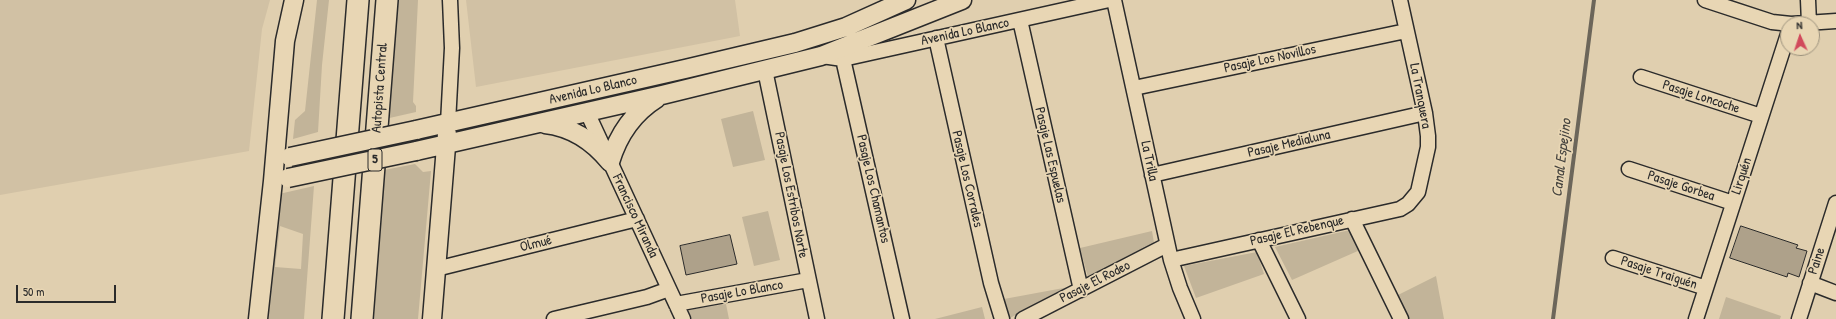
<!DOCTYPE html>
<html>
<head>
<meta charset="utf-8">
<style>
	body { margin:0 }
	#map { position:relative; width:1836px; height:319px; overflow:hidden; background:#e0cfaf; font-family:"Patrick Hand",sans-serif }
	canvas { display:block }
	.north { position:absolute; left:1780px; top:16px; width:40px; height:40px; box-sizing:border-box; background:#e8d6b4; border:1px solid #9c927d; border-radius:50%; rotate:357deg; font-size:11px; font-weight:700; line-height:16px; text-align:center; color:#2b2b2b }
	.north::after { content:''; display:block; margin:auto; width:14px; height:18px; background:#d1495b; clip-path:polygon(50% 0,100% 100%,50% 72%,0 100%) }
	.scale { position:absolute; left:16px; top:285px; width:100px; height:18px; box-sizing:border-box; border:2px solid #2b2b2b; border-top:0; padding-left:5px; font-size:12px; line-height:14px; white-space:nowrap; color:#2b2b2b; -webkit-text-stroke:3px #e8d6b4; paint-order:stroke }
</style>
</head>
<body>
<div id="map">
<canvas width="1836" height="319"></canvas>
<div class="north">N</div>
<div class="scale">50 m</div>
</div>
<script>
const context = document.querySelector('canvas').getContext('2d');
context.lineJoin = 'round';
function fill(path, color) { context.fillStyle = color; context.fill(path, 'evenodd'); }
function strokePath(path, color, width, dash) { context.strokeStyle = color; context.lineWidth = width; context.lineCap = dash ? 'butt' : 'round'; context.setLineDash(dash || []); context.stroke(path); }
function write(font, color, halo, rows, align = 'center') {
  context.font = font + ' "Patrick Hand",sans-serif'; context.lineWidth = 3.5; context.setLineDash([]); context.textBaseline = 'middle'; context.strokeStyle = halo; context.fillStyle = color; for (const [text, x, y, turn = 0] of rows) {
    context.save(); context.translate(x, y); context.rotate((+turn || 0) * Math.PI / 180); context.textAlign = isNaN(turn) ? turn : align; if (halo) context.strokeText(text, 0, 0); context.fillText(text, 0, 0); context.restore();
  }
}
fill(new Path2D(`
	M 0,0 L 270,0 L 262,29 L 249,151 L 0,195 Z
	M 466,0 L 735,0 L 740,36 L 476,87 Z`), '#d1c1a4');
fill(new Path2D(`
	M 317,0 L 329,0 L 322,65 L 318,132 L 293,139 L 295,120 L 305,111 Z
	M 394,0 L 418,0 L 413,102 L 416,106 L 416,112 L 385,119 Z
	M 753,111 L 765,160 L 733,167 L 721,119 Z
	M 415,164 L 423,172 L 431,171 L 418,319 L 369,319 L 379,171 Z
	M 314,186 L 304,319 L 264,319 L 279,194 ZM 280,226 L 303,234 L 301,269 L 275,267 Z
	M 768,211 L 780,260 L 754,266 L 742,217 Z
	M 1350,230 L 1360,250 L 1292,280 L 1275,247 Z
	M 1152,231 L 1155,249 L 1089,281 L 1080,248 Z
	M 1257,252 L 1264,274 L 1196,298 L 1184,266 Z
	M 1436,276 L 1444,319 L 1409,319 L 1398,295 Z
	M 1069,287 L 1010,318 L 1004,299 Z
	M 1726,297 L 1781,316 L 1780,319 L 1719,319 Z
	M 726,304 L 729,319 L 692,319 L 688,310 Z
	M 982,307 L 985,319 L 935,319 Z`), '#c2b499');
strokePath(new Path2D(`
	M 1553,319 L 1594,0`), '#6c665a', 4);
const building = new Path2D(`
	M 1741,226 L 1798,245 L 1796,248 L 1807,251 L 1799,277 L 1788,273 L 1787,277 L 1730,258 Z
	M 730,235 L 737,264 L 686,275 L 680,246 Z`);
fill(building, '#aea18a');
strokePath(building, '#2b2b2b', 1);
const minor = new Path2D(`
	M 1114,0 L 1171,260 L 1180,288 L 1193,319
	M 1705,0 L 1772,22 L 1791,24 L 1836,21
	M 1808,0 L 1809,23
	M 1020,20 L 1081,290
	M 936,38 L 991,283 L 1002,319
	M 822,56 L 843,59 L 1109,0
	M 843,59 L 902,319
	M 765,70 L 817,319
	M 1641,77 L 1761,116
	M 1134,88 L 1406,31
	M 587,112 L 683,319
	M 448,123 L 452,48 L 450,0
	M 1629,169 L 1733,203
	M 1152,175 L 1425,113
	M 1352,219 L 1401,319
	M 1259,240 L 1298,319
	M 1613,258 L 1706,288
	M 1171,260 L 1400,209 L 1408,204 L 1418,192 L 1428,147 L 1428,136 L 1425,113 L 1400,0
	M 436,269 L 637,219
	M 1810,283 L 1836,293
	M 676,304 L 808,280
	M 554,319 L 647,297 L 669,289
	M 1023,319 L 1167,245
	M 1696,319 L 1788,34
	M 1799,319 L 1836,203`);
const major = new Path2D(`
	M 545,124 C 572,127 593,141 610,162
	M 416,130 L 685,69 L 795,43 L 846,27 L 906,0
	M 416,151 L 662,95 L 821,56 L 962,0
	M 610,162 C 618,135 633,113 657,98
	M 258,319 L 273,181 L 285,41 L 294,0
	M 432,319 L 447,134`);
const highway = new Path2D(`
	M 333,319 L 358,0
	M 362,319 L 387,0`);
strokePath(minor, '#2b2b2b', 17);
strokePath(major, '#2b2b2b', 21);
strokePath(highway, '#2b2b2b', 24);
strokePath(minor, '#e8d6b4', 14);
strokePath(major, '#e8d6b4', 18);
strokePath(highway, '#e8d6b4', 21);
const majorBridge = new Path2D(`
	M 290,157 L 416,130
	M 288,178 L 416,151`);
strokePath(majorBridge, '#2b2b2b', 21, []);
strokePath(majorBridge, '#e8d6b4', 18);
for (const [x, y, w] of [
	[375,160,14]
]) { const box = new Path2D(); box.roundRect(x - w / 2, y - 11, w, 22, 3); context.fillStyle = '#e8d6b4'; context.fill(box); strokePath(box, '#2b2b2b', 1); }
write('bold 13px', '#2b2b2b', null, [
	["5",375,160]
]);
write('14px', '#2b2b2b', '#e8d6b4', [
	["Avenida Lo Blanco",965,32,-12],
	["Pasaje Los Novillos",1270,59,-12],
	["Autopista Central",380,88,-86],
	["Avenida Lo Blanco",593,90,-13],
	["La Tranquera",1420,96,79],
	["Pasaje Loncoche",1701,97,18],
	["Pasaje Medialuna",1289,144,-13],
	["Pasaje Las Espuelas",1050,155,77],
	["La Trilla",1149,161,78],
	["Lirquén",1742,176,-72],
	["Pasaje Los Corrales",967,179,77],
	["Pasaje Gorbea",1681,186,18],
	["Pasaje Los Chamantos",873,189,77],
	["Pasaje Los Estribos Norte",791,195,79],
	["Francisco Miranda",635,216,65],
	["Pasaje El Rebenque",1297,231,-13],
	["Olmué",536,244,-14],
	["Paine",1817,261,-72],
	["Pasaje Traiguén",1659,273,18],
	["Pasaje El Rodeo",1095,282,-27],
	["Pasaje Lo Blanco",742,292,-10]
]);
write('italic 15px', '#46443f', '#e8d6b4', [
	["Canal Espejino",1562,158,-83]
]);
</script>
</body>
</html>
